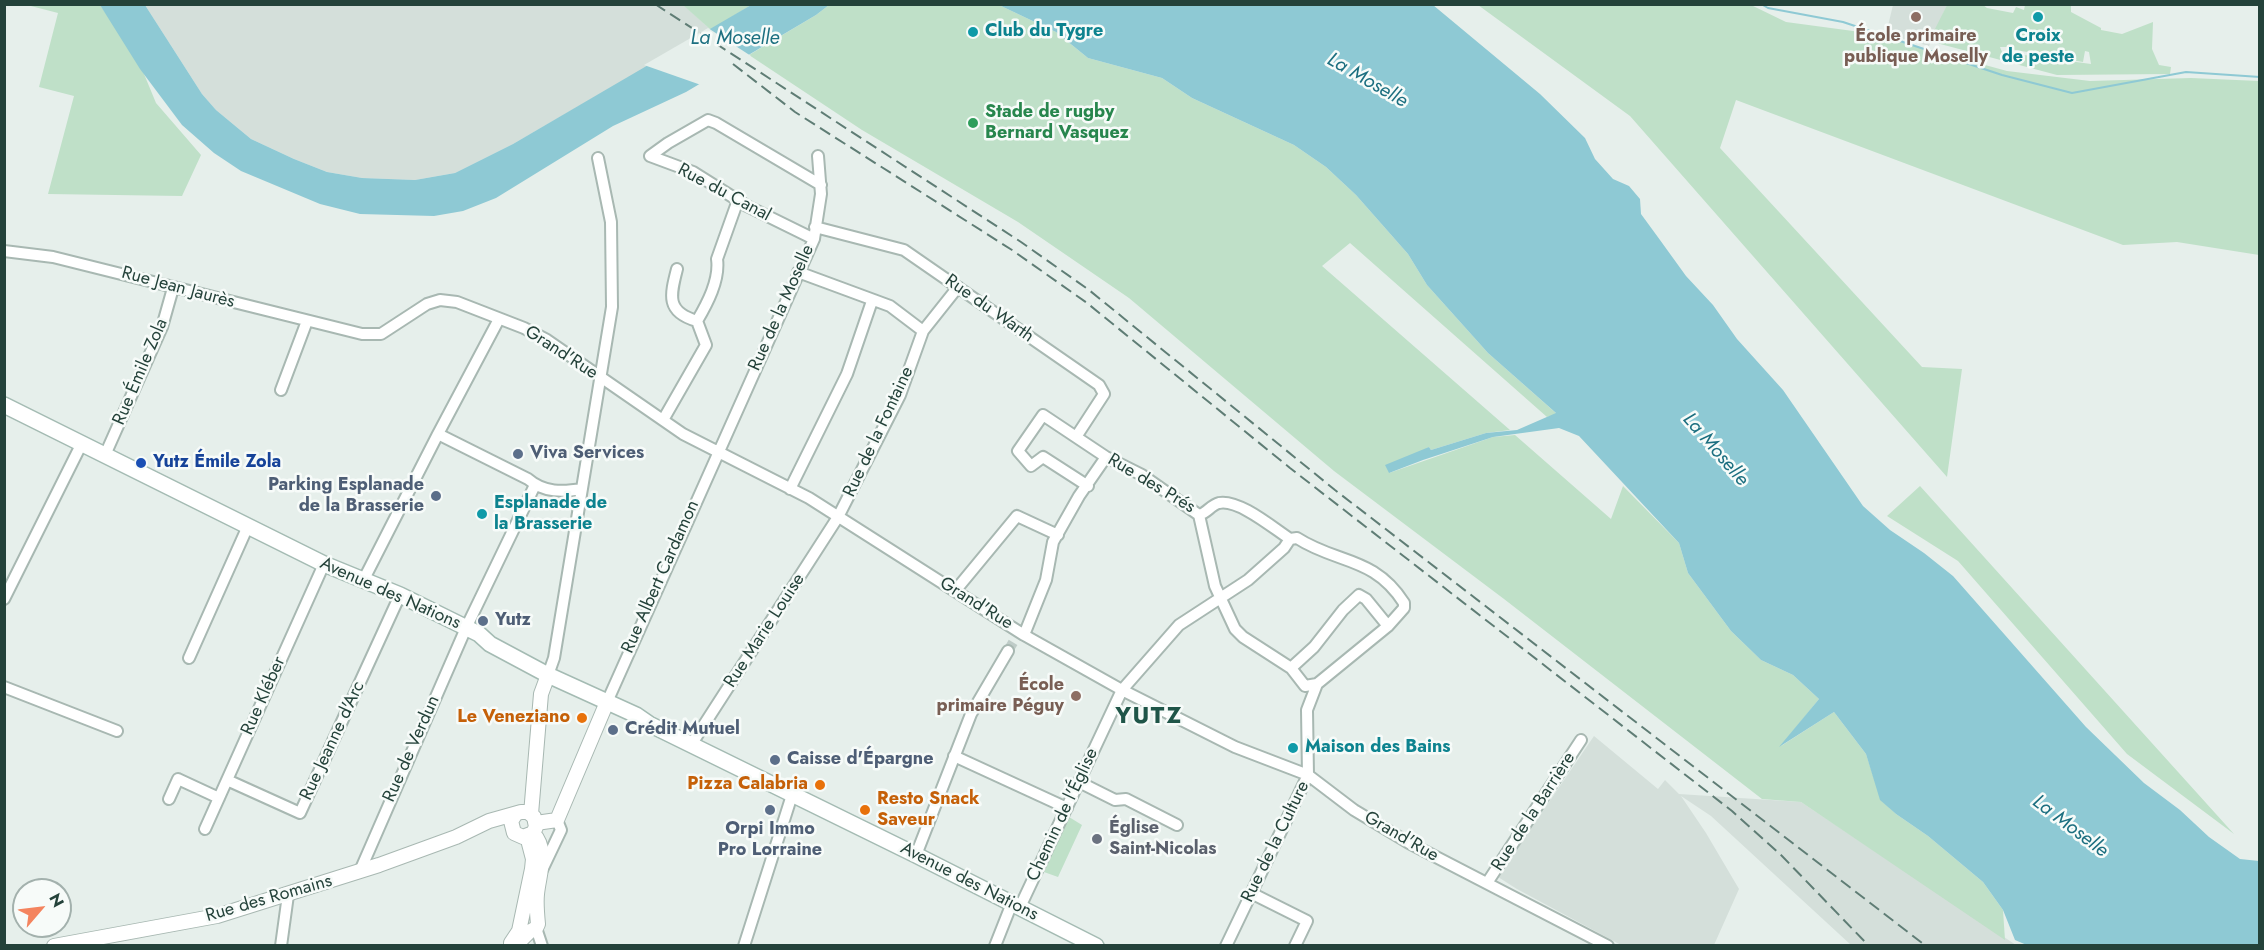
<!DOCTYPE html>
<html>
<head>
<meta charset="utf-8">
<style>
	body { margin:0 }
	#map { position:relative; width:2264px; height:950px; overflow:hidden; background:#e6efeb; font-family:Jost,sans-serif }
	canvas { display:block }
	.frame { position:absolute; inset:0; border:6px solid #24423a; pointer-events:none }
	.north { position:absolute; left:12px; top:878px; width:60px; height:60px; box-sizing:border-box; background:#f7fbf9; border:2px solid #a3b1ad; border-radius:50%; rotate:62deg; font-size:16px; font-weight:700; line-height:24px; text-align:center; color:#24423a }
	.north::after { content:''; display:block; margin:auto; width:21px; height:27px; background:#f4845f; clip-path:polygon(50% 0,100% 100%,50% 72%,0 100%) }
</style>
</head>
<body>
<div id="map">
<canvas width="2264" height="950"></canvas>
<div class="frame"></div>
<div class="north">N</div>
</div>
<script>
const context = document.querySelector('canvas').getContext('2d');
context.lineJoin = 'round';
function fill(path, color) { context.fillStyle = color; context.fill(path, 'evenodd'); }
function strokePath(path, color, width, dash) { context.strokeStyle = color; context.lineWidth = width; context.lineCap = dash ? 'butt' : 'round'; context.setLineDash(dash || []); context.stroke(path); }
function write(font, color, halo, rows, align = 'center') {
  context.font = font + ' Jost,sans-serif'; context.lineWidth = 5; context.setLineDash([]); context.textBaseline = 'middle'; context.strokeStyle = halo; context.fillStyle = color; for (const [text, x, y, turn = 0] of rows) {
    context.save(); context.translate(x, y); context.rotate((+turn || 0) * Math.PI / 180); context.textAlign = isNaN(turn) ? turn : align; if (halo) context.strokeText(text, 0, 0); context.fillText(text, 0, 0); context.restore();
  }
}
fill(new Path2D(`
	M 683,4 L 711,30 L 513,144 L 455,173 L 415,180 L 362,178 L 327,172 L 294,159 L 251,139 L 216,110 L 202,94 L 145,5 Z
	M 1893,5 L 1947,5 L 1929,46 L 1886,34 Z
	M 1594,736 L 1658,789 L 1665,780 L 1679,794 L 1801,802 L 2016,945 L 1851,945 L 1711,816 L 1681,796 L 1706,833 L 1739,889 L 1714,945 L 1621,945 L 1517,889 L 1498,877 Z`), '#d4dfda');
fill(new Path2D(`
	M 27,5 L 100,5 L 137,57 L 156,103 L 201,155 L 182,196 L 48,194 L 74,96 L 39,87 L 58,13 Z
	M 683,5 L 751,5 L 711,30 Z
	M 829,5 L 999,5 L 1056,32 L 1088,58 L 1162,78 L 1192,98 L 1294,145 L 1326,167 L 1356,195 L 1408,254 L 1427,285 L 1488,353 L 1557,414 L 1547,417 L 1350,243 L 1322,266 L 1510,430 L 1486,433 L 1431,450 L 1429,447 L 1389,473 L 1493,437 L 1515,435 L 1611,519 L 1623,486 L 1679,543 L 1688,573 L 1731,631 L 1761,660 L 1793,675 L 1819,699 L 1781,746 L 1834,712 L 1866,754 L 1881,800 L 1896,814 L 1928,836 L 1983,882 L 2003,910 L 2005,940 L 1801,802 L 1762,799 L 1504,599 L 1334,471 L 1129,298 L 1018,222 L 862,130 L 749,55 L 816,15 Z
	M 1478,5 L 1751,5 L 1786,22 L 1868,33 L 2007,71 L 2090,81 L 2191,78 L 2259,81 L 2259,255 L 2177,242 L 2123,245 L 1736,100 L 1720,148 L 1922,367 L 1962,369 L 1947,477 L 1630,116 Z
	M 2036,5 L 2071,5 L 2071,12 L 2101,28 L 2101,30 L 2122,34 L 2153,22 L 2152,49 L 2159,65 L 2171,67 L 2170,74 L 2057,75 L 1929,41 L 1947,5 L 1983,5 L 1987,8 L 2013,13 L 2016,7 L 2024,10 L 2025,5 ZM 2008,47 L 2010,49 L 2056,57 L 2059,56 L 2060,58 L 2083,62 L 2085,51 L 2089,52 L 2091,64 L 2002,52 L 2000,47 Z
	M 1920,486 L 2234,834 L 2127,754 L 1958,561 L 1887,516 Z
	M 1069,817 L 1082,825 L 1058,877 L 1044,872 Z`), '#bfe0c8');
fill(new Path2D(`
	M 100,5 L 145,5 L 202,94 L 216,110 L 251,139 L 294,159 L 327,172 L 362,178 L 415,180 L 455,173 L 513,144 L 751,5 L 829,5 L 816,15 L 686,92 L 613,126 L 496,198 L 463,211 L 434,216 L 360,214 L 320,204 L 241,171 L 214,153 L 182,125 L 140,69 Z
	M 999,5 L 1433,5 L 1540,94 L 1585,138 L 1595,159 L 1613,179 L 1629,186 L 1640,199 L 1641,214 L 1660,240 L 1686,276 L 1713,305 L 1737,339 L 1783,390 L 1863,506 L 1890,530 L 1924,553 L 1953,576 L 2086,727 L 2144,783 L 2180,810 L 2209,837 L 2240,859 L 2259,861 L 2259,945 L 2029,946 L 2015,940 L 2003,910 L 1983,882 L 1928,836 L 1896,814 L 1880,800 L 1866,754 L 1834,712 L 1779,747 L 1819,699 L 1793,675 L 1761,660 L 1731,631 L 1688,573 L 1679,543 L 1579,436 L 1559,428 L 1493,437 L 1423,460 L 1389,473 L 1385,465 L 1429,447 L 1431,450 L 1486,433 L 1517,430 L 1556,413 L 1488,353 L 1427,285 L 1408,254 L 1356,195 L 1326,167 L 1294,145 L 1192,98 L 1162,78 L 1088,58 L 1056,32 Z`), '#8ec9d4');
fill(new Path2D(`
	M 708,28 L 751,56 L 701,85 L 644,65 Z`), '#e6efeb');
strokePath(new Path2D(`
	M 1761,4 L 1768,8 L 1843,22 L 2002,75 L 2072,93 L 2186,72 L 2260,77`), '#8ec9d4', 2);
strokePath(new Path2D(`
	M 1008,651 L 1015,639`), '#bfccc8', 10, [10, 5]);
const minor = new Path2D(`
	M 650,156 L 668,143 L 708,120 L 716,123 L 821,185
	M 650,156 L 693,172 L 747,206 L 814,239
	M 815,227 L 904,250 L 1099,385 L 1104,394 L 1076,437
	M 4,251 L 53,257 L 362,334 L 381,334 L 427,304 L 440,300 L 457,302 L 524,328 L 547,340 L 683,434 L 809,498 L 1024,635 L 1122,690 L 1235,747 L 1308,775 L 1354,810 L 1409,843 L 1608,946
	M 677,269 C 670,296 666,312 697,321
	M 798,272 L 890,306 L 923,331
	M 281,390 L 307,321
	M 663,420 L 706,345 L 697,321 C 707,304 720,280 717,259 L 738,200
	M 438,434 L 499,319
	M 105,455 L 162,327 L 173,288
	M 1088,486 L 1043,457 L 1031,466 L 1018,451 L 1043,415 L 1106,457 L 1142,475 L 1199,515
	M 790,489 L 847,374 L 872,301
	M 1199,515 L 1215,586 L 1235,629 L 1243,637 L 1291,668 L 1305,686 L 1317,684
	M 1199,515 C 1207,513 1211,505 1219,503 C 1239,499 1273,528 1290,539
	M 1290,539 L 1297,538 C 1337,564 1374,556 1404,603
	M 364,579 L 438,434 L 528,479 C 544,493 563,492 582,489
	M 955,591 L 1017,516 L 1058,535
	M 4,599 L 82,443
	M 1024,635 L 1046,580 L 1053,542 L 1079,496 L 1106,457
	M 189,658 L 248,526
	M 1291,668 L 1314,647 L 1343,610 L 1359,595 L 1366,599 L 1388,626
	M 548,675 L 554,658 L 612,307 L 611,222 L 598,158
	M 4,687 L 117,731
	M 607,702 L 814,239 L 821,194 L 818,156
	M 691,745 L 838,517 L 900,395 L 923,331 L 958,287
	M 954,756 L 1067,808
	M 227,780 L 300,813 L 400,595
	M 1079,782 L 1115,800 L 1126,799 L 1177,825
	M 169,799 L 178,779 L 219,798
	M 205,829 L 324,564
	M 916,855 L 971,714 L 1008,651
	M 542,870 L 561,830 L 557,820
	M 360,871 L 466,628 L 535,485
	M 1487,883 L 1581,740
	M 1251,893 L 1307,921 L 1295,946
	M 1020,907 L 1122,690 L 1179,625 L 1248,580 L 1284,548 L 1290,539
	M 536,928 L 542,946
	M 281,946 L 288,895
	M 744,946 L 792,795
	M 995,946 L 1012,903
	M 1226,946 L 1308,775 L 1307,710 L 1317,684 L 1388,626 L 1404,608 L 1404,603`);
const tertiary = new Path2D(`
	M 531,814 L 541,694 L 548,675
	M 536,823 L 557,820 L 607,702
	M 511,943 L 519,931 L 532,869 L 533,859 L 527,836
	M 54,946 L 217,916 L 379,865 L 456,837 L 489,821 L 521,812 L 528,812 L 534,817 L 536,827 L 533,833 L 523,837 L 514,833 L 511,821 L 515,815
	M 515,946 L 529,932 L 536,928 L 538,924 C 537,914 536,904 537,894 C 539,874 549,850 533,833`);
const secondary = new Path2D(`
	M 4,405 L 324,564 L 400,595 L 479,634 L 490,644 L 548,675 L 636,715 L 649,724 L 916,855 L 1096,946`);
strokePath(minor, '#a8b8b2', 14);
strokePath(tertiary, '#a8b8b2', 16);
strokePath(secondary, '#a4bbb3', 18);
strokePath(minor, '#fff', 10);
strokePath(tertiary, '#fff', 14);
strokePath(secondary, '#fff', 15);
strokePath(new Path2D(`
	M 655,4 L 1021,242 L 1089,290 L 1335,490 L 1926,946
	M 733,64 L 795,112 L 1012,250 L 1087,303 L 1290,468 L 1732,811 L 1782,856 L 1869,946`), '#5f7d75', 2, [12, 6]);
for (const [x, y, r, color] of [
	[1916,17,6,"#8d6e63"],
	[2038,17,6,"#0f9aa8"],
	[973,32,6,"#0f9aa8"],
	[973,123,6,"#2e9e5b"],
	[518,454,6,"#5c6f8a"],
	[141,463,6,"#1a4fb4"],
	[436,496,6,"#5c6f8a"],
	[482,514,6,"#0f9aa8"],
	[483,621,6,"#5c6f8a"],
	[1076,696,6,"#8d6e63"],
	[582,718,6,"#e8710a"],
	[613,730,6,"#5c6f8a"],
	[1293,748,6,"#0f9aa8"],
	[775,760,6,"#5c6f8a"],
	[820,785,6,"#e8710a"],
	[770,810,6,"#5c6f8a"],
	[865,810,6,"#e8710a"],
	[1097,839,6,"#6b7280"]
]) { const dot = new Path2D(); dot.arc(x, y, r, 0, 2 * Math.PI); context.fillStyle = color; context.fill(dot); strokePath(dot, '#f7fbf9', 2); }
write('bold 18px', '#0d838f', '#f7fbf9', [
	["Club du Tygre",985,32],
	["Croix",2038,37,"center"],
	["de peste",2038,58,"center"],
	["Esplanade de",494,504],
	["la Brasserie",494,525],
	["Maison des Bains",1305,748]
], 'left');
write('bold 18px', '#785e54', '#f7fbf9', [
	["École primaire",1916,37],
	["publique Moselly",1916,58],
	["École",1064,686,"right"],
	["primaire Péguy",1064,707,"right"]
]);
write('bold 18px', '#27864d', '#f7fbf9', [
	["Stade de rugby",985,113],
	["Bernard Vasquez",985,134]
], 'left');
write('18px', '#24423a', '#f7fbf9', [
	["Rue du Canal",724,193,28],
	["Rue Jean Jaurès",178,288,15],
	["Rue de la Moselle",782,308,-66],
	["Rue du Warth",989,309,35],
	["Grand'Rue",561,353,33],
	["Rue Émile Zola",141,372,-67],
	["Rue de la Fontaine",879,432,-65],
	["Rue des Prés",1151,484,31],
	["Rue Albert Cardamon",661,577,-66],
	["Avenue des Nations",390,594,24],
	["Grand'Rue",976,604,32],
	["Rue Marie Louise",765,631,-57],
	["Rue Kléber",264,696,-66],
	["Rue Jeanne d'Arc",333,741,-65],
	["Rue de Verdun",412,749,-66],
	["Rue de la Barrière",1534,812,-57],
	["Chemin de l'Église",1063,815,-65],
	["Grand'Rue",1401,837,30],
	["Rue de la Culture",1276,842,-64],
	["Avenue des Nations",969,882,27],
	["Rue des Romains",269,899,-16]
]);
write('bold 18px', '#4e5e75', '#f7fbf9', [
	["Viva Services",530,454],
	["Parking Esplanade",424,486,"right"],
	["de la Brasserie",424,507,"right"],
	["Yutz",495,621],
	["Crédit Mutuel",625,730],
	["Caisse d'Épargne",787,760],
	["Orpi Immo",770,830,"center"],
	["Pro Lorraine",770,851,"center"]
], 'left');
write('bold 18px', '#164399', '#f7fbf9', [
	["Yutz Émile Zola",153,463]
], 'left');
write('bold 18px', '#c56008', '#f7fbf9', [
	["Le Veneziano",570,718],
	["Pizza Calabria",808,785],
	["Resto Snack",877,800,"left"],
	["Saveur",877,821,"left"]
], 'right');
write('bold 18px', '#5b616d', '#f7fbf9', [
	["Église",1109,829],
	["Saint-Nicolas",1109,850]
], 'left');
write('italic 20px', '#1c6f80', '#f7fbf9', [
	["La Moselle",735,39],
	["La Moselle",1367,81,30],
	["La Moselle",1715,450,49],
	["La Moselle",2070,827,37]
]);
context.letterSpacing = '1.5px';
write('bold 24px', '#1f5548', '#f7fbf9', [
	["YUTZ",1149,717]
]);
context.letterSpacing = '0px';
</script>
</body>
</html>
